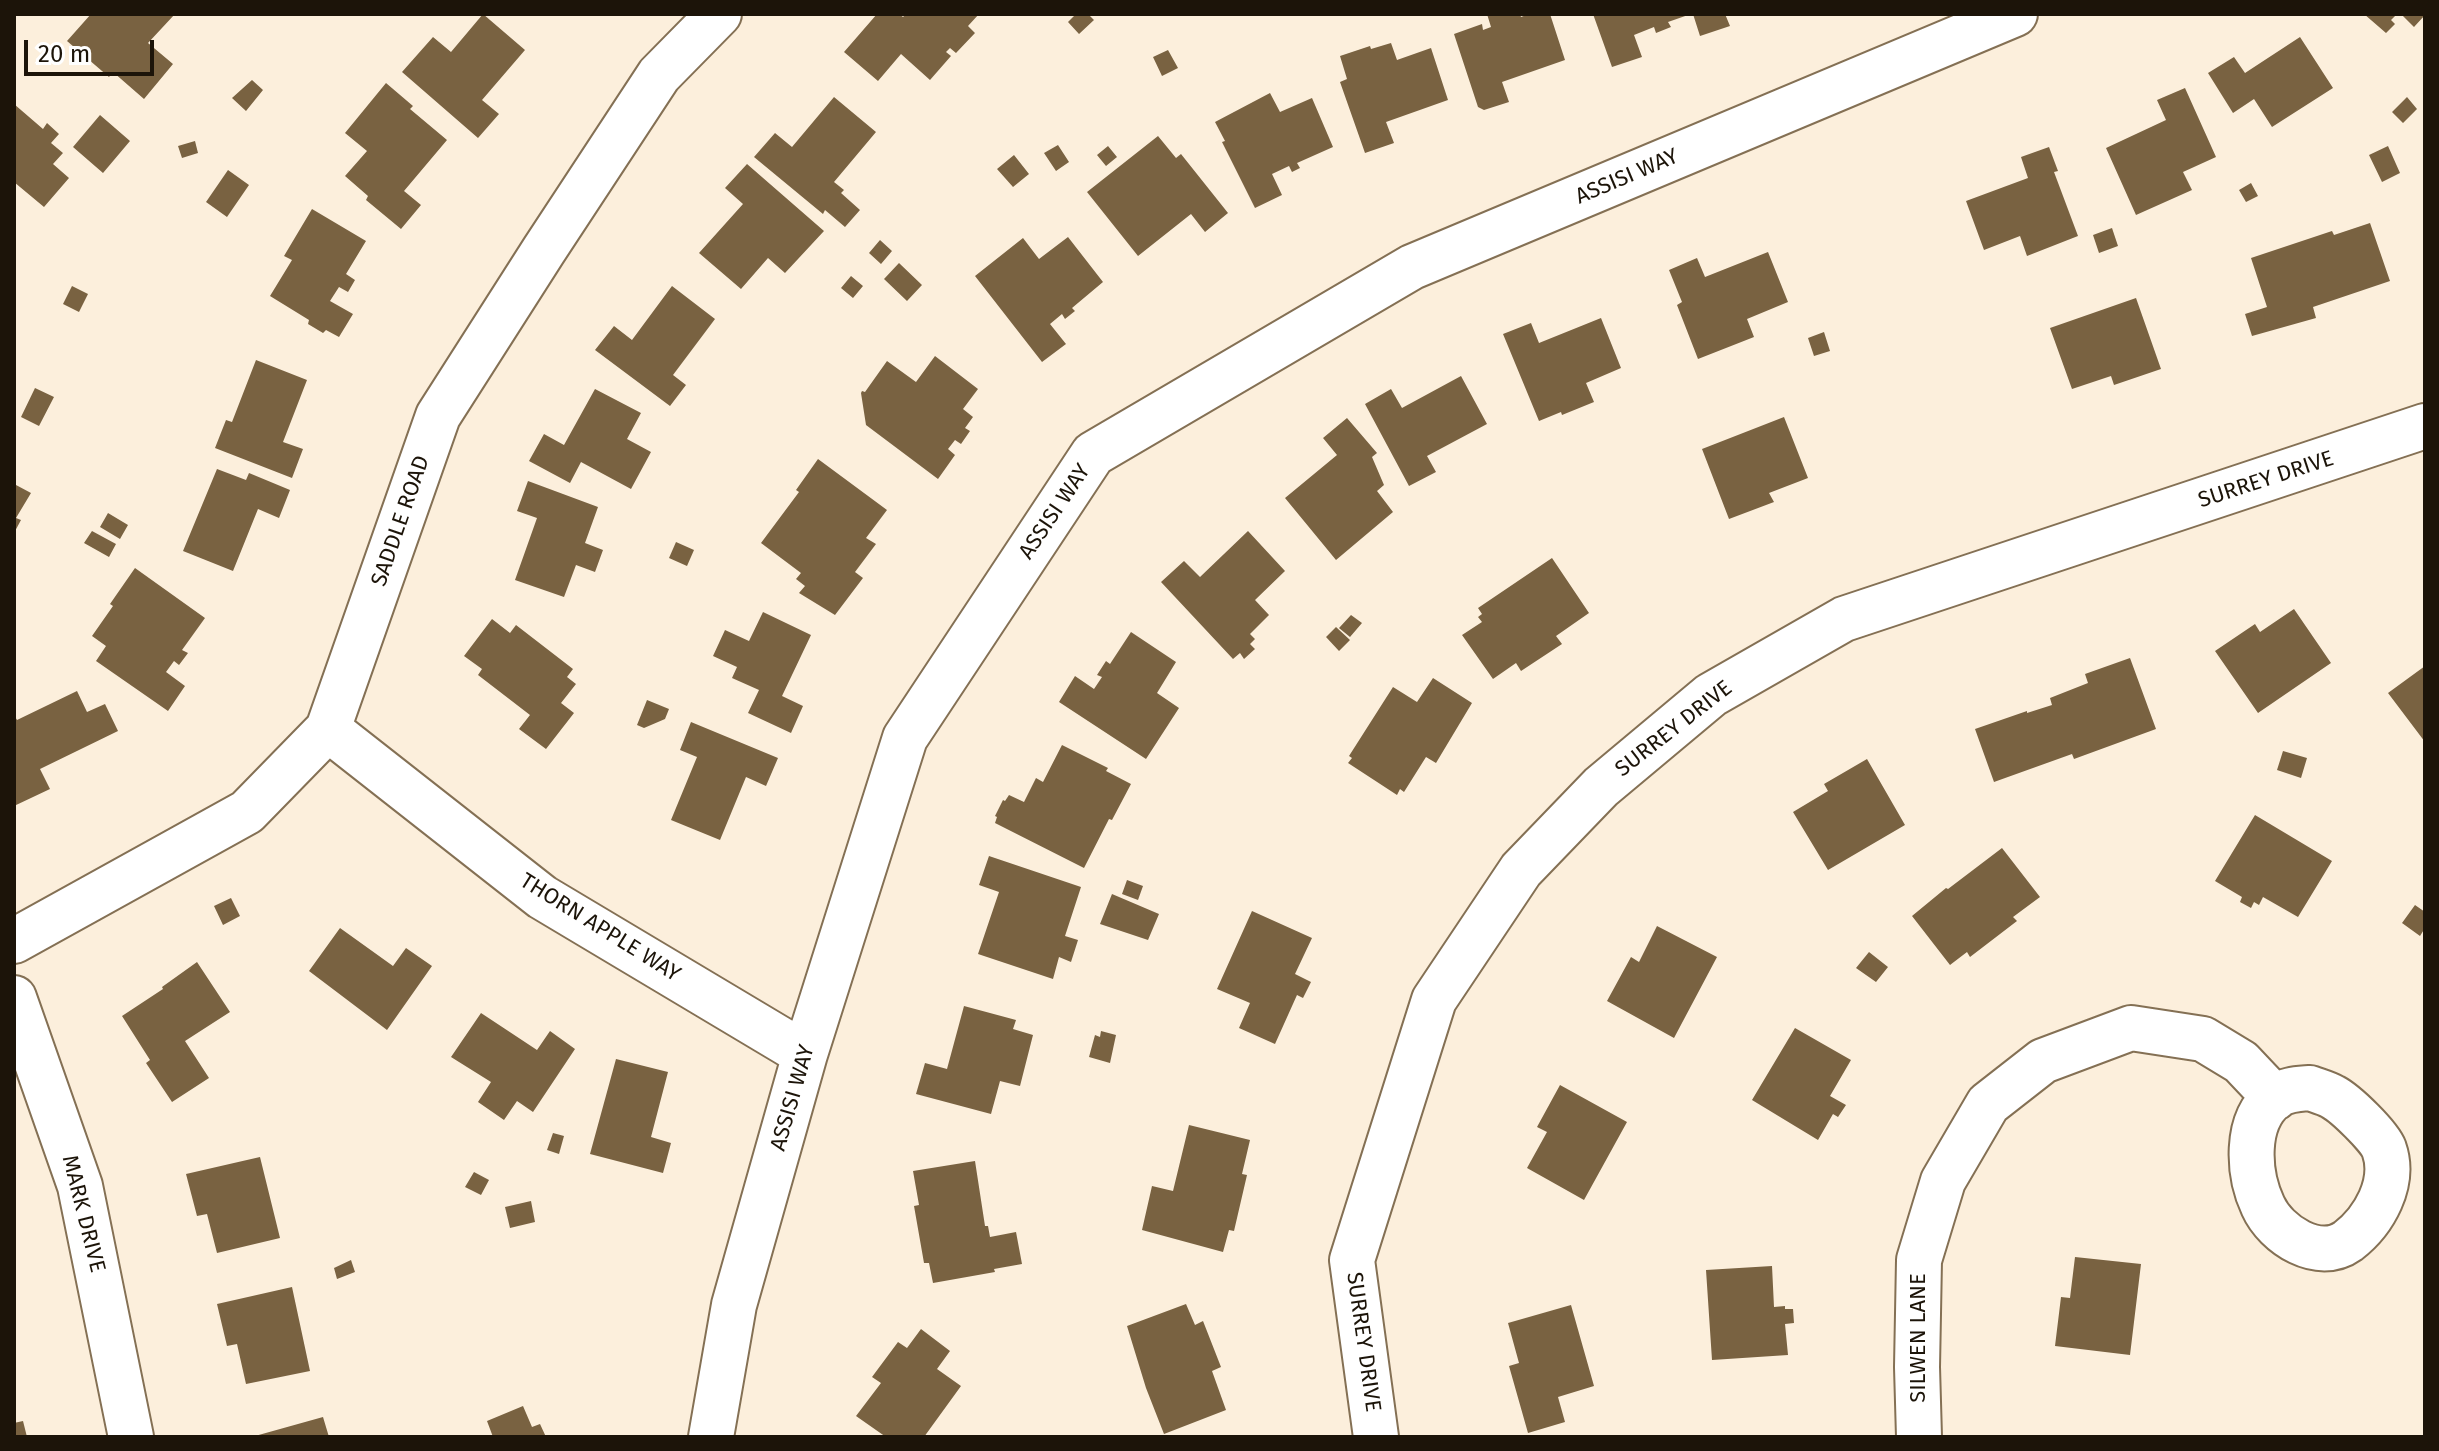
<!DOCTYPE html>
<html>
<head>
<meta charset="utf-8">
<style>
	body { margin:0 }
	#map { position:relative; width:2439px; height:1451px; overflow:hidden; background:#fcefdc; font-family:"Fira Sans",sans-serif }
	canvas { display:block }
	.frame { position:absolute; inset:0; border:16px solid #1c1409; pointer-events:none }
	.scale { position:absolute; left:24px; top:40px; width:130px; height:36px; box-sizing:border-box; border:4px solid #1c1409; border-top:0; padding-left:10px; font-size:24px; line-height:28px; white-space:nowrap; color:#1c1409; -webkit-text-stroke:6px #fff; paint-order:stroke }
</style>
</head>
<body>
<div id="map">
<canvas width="2439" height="1451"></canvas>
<div class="frame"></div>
<div class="scale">20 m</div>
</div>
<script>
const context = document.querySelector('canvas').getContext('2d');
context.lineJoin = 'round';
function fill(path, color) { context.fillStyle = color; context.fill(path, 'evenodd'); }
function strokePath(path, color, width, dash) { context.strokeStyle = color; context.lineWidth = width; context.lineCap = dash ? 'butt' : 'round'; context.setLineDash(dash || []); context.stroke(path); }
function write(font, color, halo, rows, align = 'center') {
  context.font = font + ' "Fira Sans",sans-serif'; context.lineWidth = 6; context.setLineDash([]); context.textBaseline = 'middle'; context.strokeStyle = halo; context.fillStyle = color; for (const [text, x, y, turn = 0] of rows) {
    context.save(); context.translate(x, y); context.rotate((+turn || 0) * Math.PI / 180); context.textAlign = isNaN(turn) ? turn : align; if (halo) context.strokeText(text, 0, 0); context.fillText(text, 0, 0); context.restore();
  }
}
fill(new Path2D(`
	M 91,14 L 175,14 L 148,43 L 173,64 L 144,99 L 113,72 L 109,77 L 67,41 Z
	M 483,14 L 525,50 L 482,100 L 499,114 L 478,138 L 402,72 L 433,37 L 451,52 Z
	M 877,14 L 899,14 L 903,17 L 906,14 L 979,14 L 968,26 L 975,33 L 956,53 L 950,48 L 946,52 L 951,56 L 930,80 L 901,54 L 878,81 L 844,52 Z
	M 1076,14 L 1088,14 L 1094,20 L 1079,34 L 1068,22 Z
	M 1487,14 L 1520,14 L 1521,17 L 1529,14 L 1550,14 L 1565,60 L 1502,82 L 1509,102 L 1484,110 L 1478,107 L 1454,34 L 1482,24 L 1483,30 L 1491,27 Z
	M 1593,14 L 1691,14 L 1668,22 L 1671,27 L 1656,33 L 1654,27 L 1634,35 L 1642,57 L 1612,67 Z
	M 1693,14 L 1725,14 L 1730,26 L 1700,36 Z
	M 2364,14 L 2397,14 L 2391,20 L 2395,24 L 2386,33 Z
	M 2401,14 L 2425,14 L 2425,15 L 2414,27 Z
	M 2300,37 L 2333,88 L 2272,127 L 2254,99 L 2233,113 L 2208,73 L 2234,57 L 2245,73 Z
	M 1391,43 L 1397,60 L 1431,48 L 1448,100 L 1386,122 L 1394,143 L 1365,153 L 1340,82 L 1347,79 L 1340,56 L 1370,46 L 1371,49 Z
	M 1168,50 L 1178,68 L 1162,76 L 1153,57 Z
	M 252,80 L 263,90 L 246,111 L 232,98 Z
	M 386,83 L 413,106 L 410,109 L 447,140 L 404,191 L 421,205 L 401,229 L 366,200 L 368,196 L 345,176 L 367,151 L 345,133 Z
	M 2185,88 L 2216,157 L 2183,172 L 2192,190 L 2136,215 L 2106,148 L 2166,120 L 2157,100 Z
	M 1270,93 L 1280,112 L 1312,98 L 1333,147 L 1297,163 L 1300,168 L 1292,172 L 1289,166 L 1272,174 L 1282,195 L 1255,208 L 1222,142 L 1225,141 L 1215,122 Z
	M 834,97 L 876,132 L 834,182 L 844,190 L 841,193 L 860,210 L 845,227 L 825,210 L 823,214 L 754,157 L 775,133 L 792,147 Z
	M 2407,97 L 2417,109 L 2403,123 L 2392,112 Z
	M 14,104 L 43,129 L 47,123 L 59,134 L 51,143 L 63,153 L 53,164 L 69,178 L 44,207 L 14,182 Z
	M 100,115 L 130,141 L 103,173 L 73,147 Z
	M 1158,136 L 1176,158 L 1181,154 L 1228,213 L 1205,232 L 1191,214 L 1138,256 L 1087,192 Z
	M 195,141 L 198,153 L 182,158 L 178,146 Z
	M 1058,145 L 1069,162 L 1056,171 L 1044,153 Z
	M 1108,146 L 1117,157 L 1106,166 L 1097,155 Z
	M 2388,146 L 2400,173 L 2382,182 L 2369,155 Z
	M 2049,147 L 2058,171 L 2054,172 L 2078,236 L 2027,256 L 2020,236 L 1984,250 L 1966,201 L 2028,178 L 2021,157 Z
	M 1014,155 L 1029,174 L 1013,187 L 997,169 Z
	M 747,164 L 824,231 L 785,273 L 768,258 L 741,289 L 699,253 L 743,204 L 725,188 Z
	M 228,170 L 249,185 L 227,217 L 206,202 Z
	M 2251,183 L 2258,196 L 2246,202 L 2239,190 Z
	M 312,209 L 366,241 L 346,274 L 355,280 L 348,292 L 339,287 L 330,301 L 353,314 L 339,337 L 326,330 L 323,333 L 308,324 L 309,320 L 270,296 L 292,260 L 284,256 Z
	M 2370,223 L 2390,281 L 2313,307 L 2316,318 L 2252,336 L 2245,314 L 2267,307 L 2251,258 L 2332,231 L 2334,235 Z
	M 2112,228 L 2118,246 L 2099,253 L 2093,235 Z
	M 1068,237 L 1103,282 L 1072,308 L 1075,311 L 1065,319 L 1062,314 L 1050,324 L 1066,344 L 1042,362 L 975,276 L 1023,238 L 1039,259 Z
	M 880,240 L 892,251 L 881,264 L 869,253 Z
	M 1768,252 L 1788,302 L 1747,319 L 1754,337 L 1698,359 L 1677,305 L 1682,302 L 1669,270 L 1697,258 L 1705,277 Z
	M 899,263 L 922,285 L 907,301 L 884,279 Z
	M 851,276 L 863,286 L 853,298 L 841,288 Z
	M 72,286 L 88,294 L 79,312 L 63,304 Z
	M 672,286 L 715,319 L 673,375 L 686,385 L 670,406 L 595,350 L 614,326 L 632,340 Z
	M 2136,298 L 2161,369 L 2114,385 L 2111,376 L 2072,389 L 2050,328 Z
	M 1601,318 L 1621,368 L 1586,383 L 1594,402 L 1562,415 L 1561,412 L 1539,421 L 1503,334 L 1531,323 L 1539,343 Z
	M 1824,332 L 1830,351 L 1814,356 L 1808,338 Z
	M 935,356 L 978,389 L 963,409 L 973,417 L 965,428 L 970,431 L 961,444 L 955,440 L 948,449 L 955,455 L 938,479 L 866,425 L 861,393 L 862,391 L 865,392 L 887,361 L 916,382 Z
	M 256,360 L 307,380 L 283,442 L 303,449 L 292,478 L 215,448 L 226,420 L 232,422 Z
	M 1461,376 L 1487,424 L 1427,456 L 1436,472 L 1409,486 L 1365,404 L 1391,389 L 1402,408 Z
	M 35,388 L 54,397 L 39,426 L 21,417 Z
	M 595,389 L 641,413 L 627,439 L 651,452 L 631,489 L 581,462 L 570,483 L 529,461 L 544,434 L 564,445 Z
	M 1784,417 L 1808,478 L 1769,493 L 1774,502 L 1729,519 L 1702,449 Z
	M 1347,418 L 1377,453 L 1372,457 L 1384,485 L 1377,491 L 1393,512 L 1336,560 L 1285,498 L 1337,455 L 1323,438 Z
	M 818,459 L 887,510 L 866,538 L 876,544 L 855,572 L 863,578 L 835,615 L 799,593 L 805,586 L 796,579 L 801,573 L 761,543 L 799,492 L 796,490 Z
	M 217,469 L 246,480 L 249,473 L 290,490 L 279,518 L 258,509 L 233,571 L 183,551 Z
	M 528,481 L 598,507 L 585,543 L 603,550 L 595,572 L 576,565 L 564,597 L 515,580 L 537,518 L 517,511 Z
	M 16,485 L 31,493 L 16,518 L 21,520 L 14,533 L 14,489 Z
	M 108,513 L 128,525 L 120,539 L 100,527 Z
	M 92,531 L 116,544 L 109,557 L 84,543 Z
	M 1248,531 L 1285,571 L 1255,600 L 1269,615 L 1250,634 L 1255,639 L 1250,644 L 1255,649 L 1244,659 L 1240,653 L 1233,659 L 1161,582 L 1184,561 L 1200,577 Z
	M 676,542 L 694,550 L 687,566 L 669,558 Z
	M 1552,558 L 1589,613 L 1556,636 L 1562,644 L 1521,671 L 1516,663 L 1493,679 L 1462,635 L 1482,622 L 1478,617 L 1482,614 L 1478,608 Z
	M 135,568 L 205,618 L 182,650 L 188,653 L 179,665 L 174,661 L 166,672 L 185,686 L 168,711 L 96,661 L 106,646 L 92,636 L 113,606 L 110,604 Z
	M 2294,609 L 2331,663 L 2258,713 L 2215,651 L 2255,624 L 2260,632 Z
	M 763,612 L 811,635 L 782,696 L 803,706 L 791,733 L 748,713 L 759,690 L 732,678 L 737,667 L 713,656 L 725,630 L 749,641 Z
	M 1351,615 L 1362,623 L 1350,637 L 1339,628 Z
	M 492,619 L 510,633 L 516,625 L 573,669 L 567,677 L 576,684 L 561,703 L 574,713 L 546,749 L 519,729 L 530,715 L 478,675 L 482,669 L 464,656 Z
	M 1336,627 L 1350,640 L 1339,651 L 1326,637 Z
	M 1131,632 L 1176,662 L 1157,693 L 1179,708 L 1146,759 L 1059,702 L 1075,676 L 1094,689 L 1102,677 L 1097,675 L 1106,661 L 1110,664 Z
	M 2130,658 L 2156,729 L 2074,759 L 2072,754 L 1994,782 L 1975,729 L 2027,711 L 2027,713 L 2052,705 L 2050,698 L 2088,683 L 2085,674 Z
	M 2425,666 L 2425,742 L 2388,693 Z
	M 1433,678 L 1472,703 L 1436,763 L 1426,757 L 1404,792 L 1400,789 L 1397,795 L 1348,763 L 1352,758 L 1349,756 L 1393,687 L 1417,702 Z
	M 77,691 L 87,712 L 105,704 L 118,731 L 40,769 L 50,789 L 14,806 L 14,715 L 17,720 Z
	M 647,700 L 669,709 L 665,719 L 644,728 L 637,725 Z
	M 691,722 L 778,758 L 766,786 L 746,777 L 720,840 L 671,820 L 697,757 L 680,750 Z
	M 1062,745 L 1108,768 L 1106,771 L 1131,784 L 1112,820 L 1109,819 L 1084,868 L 995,823 L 997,817 L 995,816 L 1003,800 L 1005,801 L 1009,795 L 1024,802 L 1036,778 L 1043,782 Z
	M 2283,751 L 2307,758 L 2301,778 L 2277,770 Z
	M 1867,759 L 1905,825 L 1828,870 L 1793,812 L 1828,791 L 1824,784 Z
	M 2255,815 L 2332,861 L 2298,917 L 2263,897 L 2259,905 L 2254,902 L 2251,908 L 2240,902 L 2242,897 L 2215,881 Z
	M 2002,848 L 2040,897 L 2013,917 L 2017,921 L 1970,957 L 1967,952 L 1950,965 L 1912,916 L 1946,888 L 1948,889 Z
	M 989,856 L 1081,887 L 1065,936 L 1078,940 L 1071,962 L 1059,957 L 1053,979 L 978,954 L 999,892 L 979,885 Z
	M 1127,880 L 1143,886 L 1138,900 L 1122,894 Z
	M 1112,894 L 1159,914 L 1148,940 L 1100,924 Z
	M 231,898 L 240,916 L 223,925 L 214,906 Z
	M 2415,905 L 2425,912 L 2425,928 L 2420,936 L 2402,923 Z
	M 1252,911 L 1312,938 L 1295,974 L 1311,982 L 1303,998 L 1297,995 L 1275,1044 L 1239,1028 L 1250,1003 L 1217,989 Z
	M 1657,926 L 1717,957 L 1674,1038 L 1607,1001 L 1631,957 L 1639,962 Z
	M 340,928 L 393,966 L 406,948 L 432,966 L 387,1030 L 309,971 Z
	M 1869,952 L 1888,967 L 1876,982 L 1856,968 Z
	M 197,962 L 230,1012 L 185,1041 L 209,1078 L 172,1102 L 146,1063 L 150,1060 L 122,1016 L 163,989 L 162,987 Z
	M 964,1006 L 1016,1020 L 1013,1029 L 1033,1035 L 1020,1086 L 1000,1081 L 991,1114 L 916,1094 L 925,1063 L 947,1069 Z
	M 481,1013 L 537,1050 L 550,1031 L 575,1049 L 533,1112 L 517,1101 L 504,1120 L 478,1102 L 491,1082 L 451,1057 Z
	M 1795,1028 L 1851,1060 L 1830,1096 L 1846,1105 L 1838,1117 L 1833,1114 L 1818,1140 L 1752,1100 Z
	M 1101,1031 L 1116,1035 L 1110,1063 L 1089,1057 L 1095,1035 L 1100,1037 Z
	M 616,1059 L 668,1072 L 651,1137 L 671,1143 L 663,1173 L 590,1154 Z
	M 1560,1085 L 1627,1122 L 1584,1200 L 1527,1168 L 1547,1132 L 1537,1127 Z
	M 1189,1125 L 1250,1140 L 1242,1174 L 1247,1175 L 1234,1231 L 1229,1230 L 1223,1252 L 1142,1230 L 1152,1186 L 1173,1191 Z
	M 553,1133 L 564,1136 L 559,1154 L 547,1150 Z
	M 260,1157 L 280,1238 L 217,1253 L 207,1214 L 197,1216 L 186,1174 Z
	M 975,1161 L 985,1226 L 988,1226 L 990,1237 L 1016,1232 L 1022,1264 L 994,1269 L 995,1272 L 933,1283 L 929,1263 L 924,1263 L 914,1206 L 919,1205 L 913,1171 Z
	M 474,1172 L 489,1180 L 481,1195 L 465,1187 Z
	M 531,1201 L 535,1222 L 510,1228 L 505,1207 Z
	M 2075,1257 L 2141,1264 L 2130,1355 L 2055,1346 L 2061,1297 L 2070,1298 Z
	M 351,1260 L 355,1272 L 337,1279 L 334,1268 Z
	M 1772,1266 L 1774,1307 L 1785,1306 L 1785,1309 L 1793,1309 L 1794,1323 L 1785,1324 L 1788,1355 L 1712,1360 L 1706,1270 Z
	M 292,1287 L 310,1371 L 246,1384 L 237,1344 L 227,1346 L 217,1304 Z
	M 1186,1304 L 1195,1325 L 1203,1321 L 1221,1367 L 1212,1371 L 1226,1410 L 1164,1434 L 1146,1388 L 1127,1326 Z
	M 1571,1305 L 1594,1386 L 1558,1397 L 1565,1422 L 1528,1433 L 1509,1366 L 1519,1363 L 1508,1323 Z
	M 921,1329 L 950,1351 L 937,1369 L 961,1386 L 924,1437 L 886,1437 L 856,1416 L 881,1383 L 872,1377 L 898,1342 L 907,1348 Z
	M 523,1406 L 532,1427 L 540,1424 L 546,1437 L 493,1437 L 487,1421 Z
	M 323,1417 L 329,1437 L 255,1437 L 255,1436 Z
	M 23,1421 L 27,1437 L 14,1437 L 14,1423 Z`), '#796241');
const minor = new Path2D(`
	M 328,729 L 542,897 L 805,1054
	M 14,941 L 247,812 L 328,729 L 438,416 L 544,250 L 659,75 L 719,14
	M 14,998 L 80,1186 L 131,1437
	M 2310,1088 C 2318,1091 2326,1093 2333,1097 C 2346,1104 2379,1136 2384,1149 C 2396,1183 2374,1221 2348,1241 C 2319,1262 2276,1235 2263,1206 C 2248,1174 2244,1121 2275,1097 C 2286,1089 2298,1089 2310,1088 Z
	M 711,1437 L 734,1305 L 805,1054 L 905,738 L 1093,454 L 1412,267 L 2015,14
	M 1376,1437 L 1352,1260 L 1434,1000 L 1521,870 L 1601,787 L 1711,695 L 1844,619 L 2425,426
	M 1919,1437 L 1917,1367 L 1919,1260 L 1943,1181 L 1988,1104 L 2043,1061 L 2131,1028 L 2203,1039 L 2241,1062 L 2275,1098`);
strokePath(minor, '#847054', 48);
strokePath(minor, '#fff', 44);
write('22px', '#1c1409', '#fff', [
	["ASSISI WAY",1627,177,-23],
	["SURREY DRIVE",2266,480,-18],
	["ASSISI WAY",1055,512,-56],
	["SADDLE ROAD",401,521,-71],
	["SURREY DRIVE",1674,729,-38],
	["THORN APPLE WAY",600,928,32],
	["ASSISI WAY",793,1098,-74],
	["MARK DRIVE",83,1214,76],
	["SILWEN LANE",1919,1338,-90],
	["SURREY DRIVE",1363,1342,82]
]);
</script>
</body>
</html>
